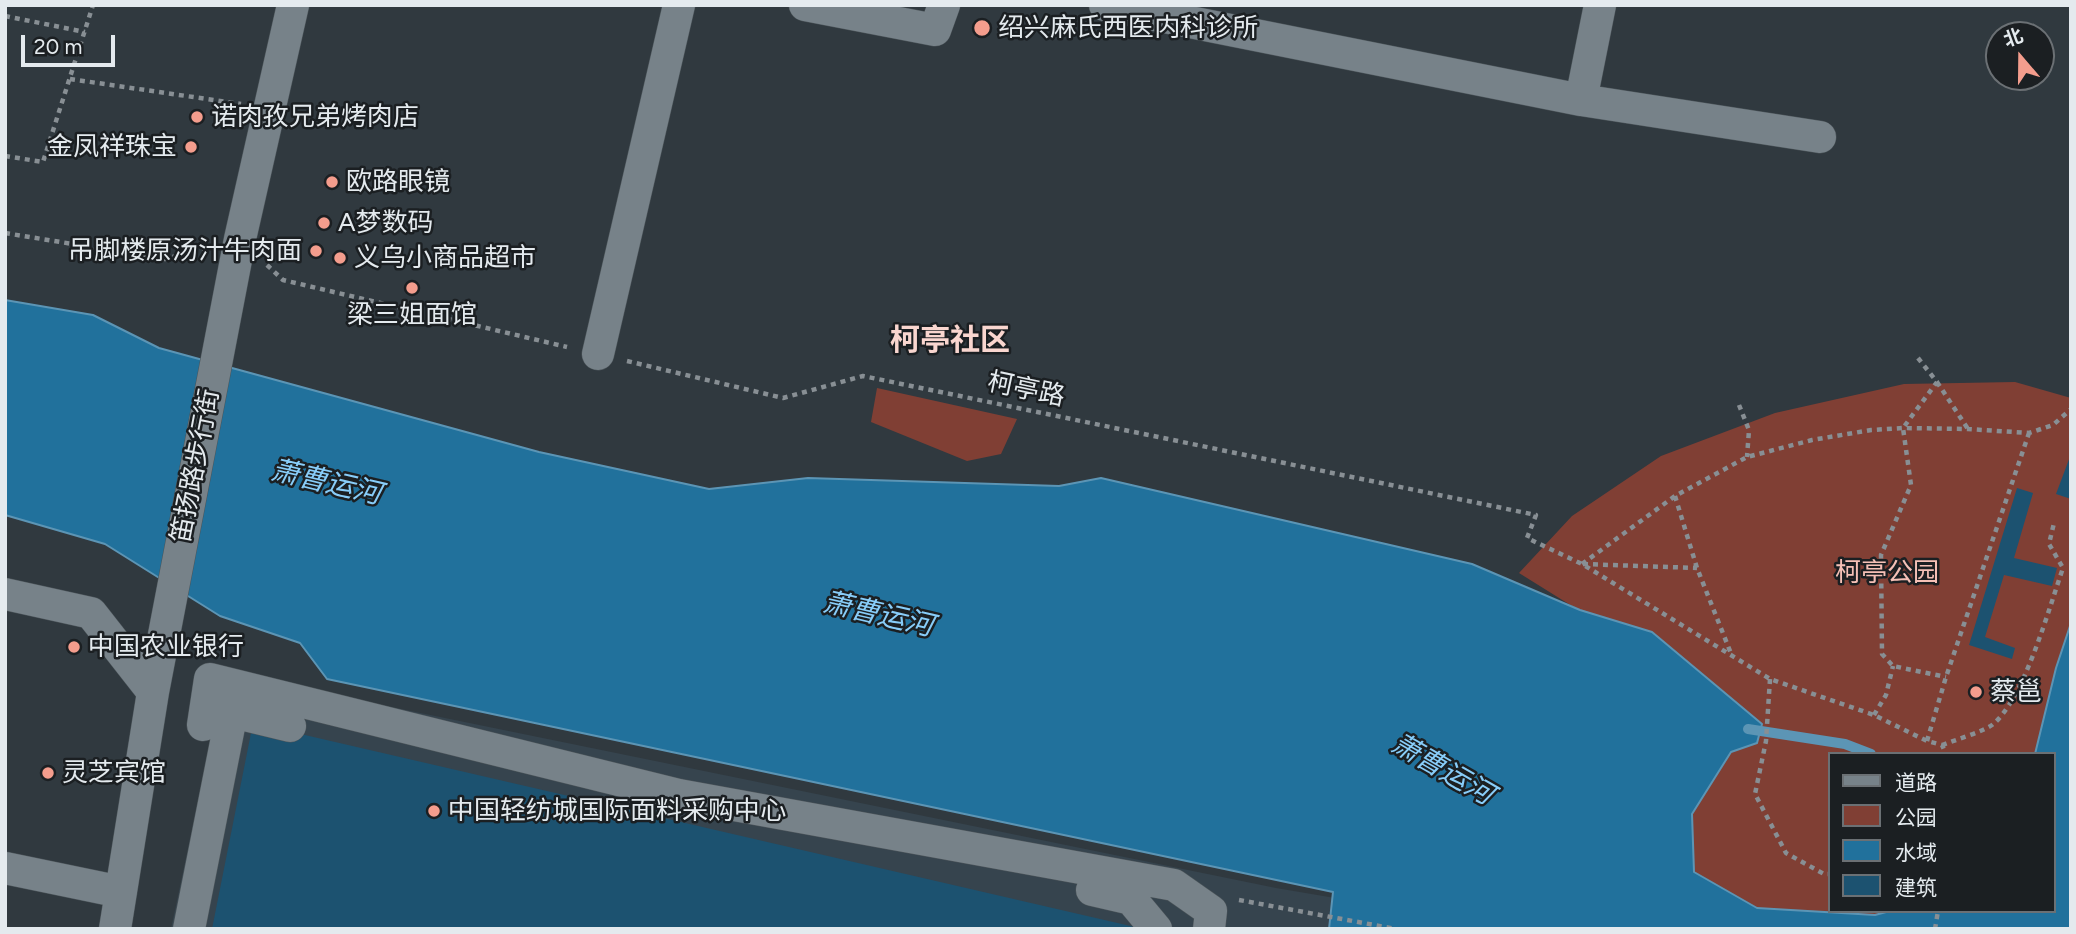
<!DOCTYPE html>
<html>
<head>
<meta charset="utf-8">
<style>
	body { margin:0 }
	#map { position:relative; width:2076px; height:934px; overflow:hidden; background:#30393f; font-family:Figtree,"Noto Sans SC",sans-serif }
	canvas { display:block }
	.frame { position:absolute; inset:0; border:7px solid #e4eaee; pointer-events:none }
	.legend { position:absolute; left:1828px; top:752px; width:228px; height:161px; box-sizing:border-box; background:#1b1f22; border:2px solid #6b7074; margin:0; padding:9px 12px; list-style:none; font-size:21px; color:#e4eaee }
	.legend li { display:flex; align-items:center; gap:14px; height:35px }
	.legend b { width:35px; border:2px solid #6b7074 }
	.north { position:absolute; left:1985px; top:21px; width:70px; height:70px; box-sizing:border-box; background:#1b1f22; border:2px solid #6b7074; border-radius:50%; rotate:340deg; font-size:19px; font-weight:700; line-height:28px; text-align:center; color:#e4eaee }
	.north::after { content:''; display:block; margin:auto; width:24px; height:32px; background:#f49d8d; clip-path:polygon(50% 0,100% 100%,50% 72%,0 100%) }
	.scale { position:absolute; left:21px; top:35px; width:94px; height:32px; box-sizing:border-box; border:4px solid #e4eaee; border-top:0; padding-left:9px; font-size:21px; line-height:24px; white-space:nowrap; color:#e4eaee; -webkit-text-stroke:5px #1b1f22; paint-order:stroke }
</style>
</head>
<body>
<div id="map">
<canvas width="2076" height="934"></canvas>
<div class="frame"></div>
<ul class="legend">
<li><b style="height:9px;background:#778289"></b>道路</li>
<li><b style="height:19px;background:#803f34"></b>公园</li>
<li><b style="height:19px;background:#21719c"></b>水域</li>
<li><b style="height:19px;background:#1c5270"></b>建筑</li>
</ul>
<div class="north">北</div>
<div class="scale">20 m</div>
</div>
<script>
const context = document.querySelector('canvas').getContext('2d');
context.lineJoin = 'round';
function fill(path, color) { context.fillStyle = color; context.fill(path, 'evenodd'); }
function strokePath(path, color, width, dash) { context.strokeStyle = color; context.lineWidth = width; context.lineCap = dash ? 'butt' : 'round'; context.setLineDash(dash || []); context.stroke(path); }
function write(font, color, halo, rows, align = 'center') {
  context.font = font + ' Figtree,"Noto Sans SC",sans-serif'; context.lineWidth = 5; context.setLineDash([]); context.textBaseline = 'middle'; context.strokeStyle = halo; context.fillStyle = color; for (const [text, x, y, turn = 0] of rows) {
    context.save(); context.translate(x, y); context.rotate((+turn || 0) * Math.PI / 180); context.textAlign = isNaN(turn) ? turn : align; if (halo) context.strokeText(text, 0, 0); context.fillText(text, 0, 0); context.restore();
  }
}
fill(new Path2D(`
	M 225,673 L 1276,888 L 1518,929 L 171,929 Z`), '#36444e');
fill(new Path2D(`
	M 2015,382 L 2071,398 L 2071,623 L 2056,668 L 2035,754 L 1829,754 L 1829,911 L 1890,911 L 1875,915 L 1757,908 L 1694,872 L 1692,814 L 1731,752 L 1757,743 L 1652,632 L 1580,611 L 1519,573 L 1572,516 L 1661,456 L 1775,413 L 1904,384 Z
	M 877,388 L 1017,419 L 1001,454 L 967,461 L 871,422 Z`), '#803f34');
const water = new Path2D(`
	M 5,300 L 93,315 L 159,348 L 539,452 L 709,489 L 808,478 L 1059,486 L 1101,478 L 1472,564 L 1580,610 L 1652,632 L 1762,724 L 1757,743 L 1731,752 L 1692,814 L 1694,872 L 1757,908 L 1875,915 L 1890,911 L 2053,911 L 2053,754 L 2035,754 L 2056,668 L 2071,623 L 2071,929 L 1329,929 L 1333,892 L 327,679 L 300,643 L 220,616 L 105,544 L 5,515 Z`);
fill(water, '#21719c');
strokePath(water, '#5c95b5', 2);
strokePath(new Path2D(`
	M 1748,729 L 1845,744 L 1871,754`), '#5c95b5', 10);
fill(new Path2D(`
	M 2071,454 L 2071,499 L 2056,494 Z
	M 2017,488 L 2033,493 L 2014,558 L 2057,568 L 2052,586 L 2004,575 L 1985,637 L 2015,648 L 2012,659 L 1969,645 Z
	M 253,723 L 1139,928 L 1139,929 L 212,929 Z`), '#1c5270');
const minor = new Path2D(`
	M 805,5 L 935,30 L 944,5
	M 1105,5 L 1581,100 L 1820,137
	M 1581,100 L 1600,5
	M 598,354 L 679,5
	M 5,594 L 91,613 L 153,692
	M 203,725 L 210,679 L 679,795 L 1174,885 L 1211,911 L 1209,929
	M 5,868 L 121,892
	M 1092,890 L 1131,899 L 1156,929
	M 115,929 L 153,692 L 240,239 L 293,5
	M 189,929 L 232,712 L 290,726`);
strokePath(minor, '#4c555a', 33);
strokePath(new Path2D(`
	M 5,16 L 85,32
	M 70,79 L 241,104
	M 5,156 L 43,162 L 93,5
	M 5,233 L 165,259 L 207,248
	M 267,265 L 283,280 L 567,347
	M 1918,358 L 1937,382 L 1903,428 L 1911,485 L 1881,555 L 1882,654 L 1893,666 L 1946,677
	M 627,361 L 783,398 L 863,376 L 1536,515 L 1527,538 L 1582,564 L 1770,679 L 1874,715 L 1927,741 L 1942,745 L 1946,754
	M 1937,382 L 1968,429
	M 1739,405 L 1749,430 L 1747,457
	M 1675,496 L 1697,568 L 1732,656
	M 1582,564 L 1675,496 L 1747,457 L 1812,440 L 1871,430 L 1903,428 L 1968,429 L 2029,433 L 2053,425 L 2071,409
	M 1583,564 L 1697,568
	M 1770,679 L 1766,741 L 1755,794 L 1786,853 L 1824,874 L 1829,874
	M 1874,715 L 1886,695 L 1893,666
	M 1927,741 L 1946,677 L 2029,433
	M 1942,745 C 1955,740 1982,732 1992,725 C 2024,700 2049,608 2063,568 L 2049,544 L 2054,523
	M 1239,900 L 1396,929
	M 1935,929 L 1938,911`), '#888f94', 4.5, [5, 5]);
strokePath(minor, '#778289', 32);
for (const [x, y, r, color] of [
	[982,28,9,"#f49d8d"],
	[197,117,7,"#f49d8d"],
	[191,147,7,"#f49d8d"],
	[332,182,7,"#f49d8d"],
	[324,223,7,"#f49d8d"],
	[316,251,7,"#f49d8d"],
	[340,258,7,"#f49d8d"],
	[412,288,7,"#f49d8d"],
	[74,647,7,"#f49d8d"],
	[1976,692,7,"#f49d8d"],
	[48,773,7,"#f49d8d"],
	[434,811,7,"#f49d8d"]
]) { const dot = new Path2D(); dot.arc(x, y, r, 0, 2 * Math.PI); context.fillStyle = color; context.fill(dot); strokePath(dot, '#1b1f22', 2.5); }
write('26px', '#e4eaee', '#1b1f22', [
	["绍兴麻氏西医内科诊所",998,28],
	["诺肉孜兄弟烤肉店",211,117],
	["金凤祥珠宝",177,147,"right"],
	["欧路眼镜",346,182],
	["A梦数码",338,223],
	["吊脚楼原汤汁牛肉面",302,251,"right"],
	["义乌小商品超市",354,258],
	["梁三姐面馆",412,315,"center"],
	["中国农业银行",88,647],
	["蔡邕",1990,692],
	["灵芝宾馆",62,773],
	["中国轻纺城国际面料采购中心",448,811]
], 'left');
write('26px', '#e4eaee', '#1b1f22', [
	["柯亭路",1026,390,12],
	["笛扬路步行街",196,466,-79]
]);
write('26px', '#f5c0b6', '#1b1f22', [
	["柯亭公园",1887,573]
]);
write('italic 28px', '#88cdf9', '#1b1f22', [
	["萧曹运河",326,483,13],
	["萧曹运河",878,615,13],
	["萧曹运河",1442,770,30]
]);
write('bold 30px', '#f9d6cf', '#1b1f22', [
	["柯亭社区",950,341]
]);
</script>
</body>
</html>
